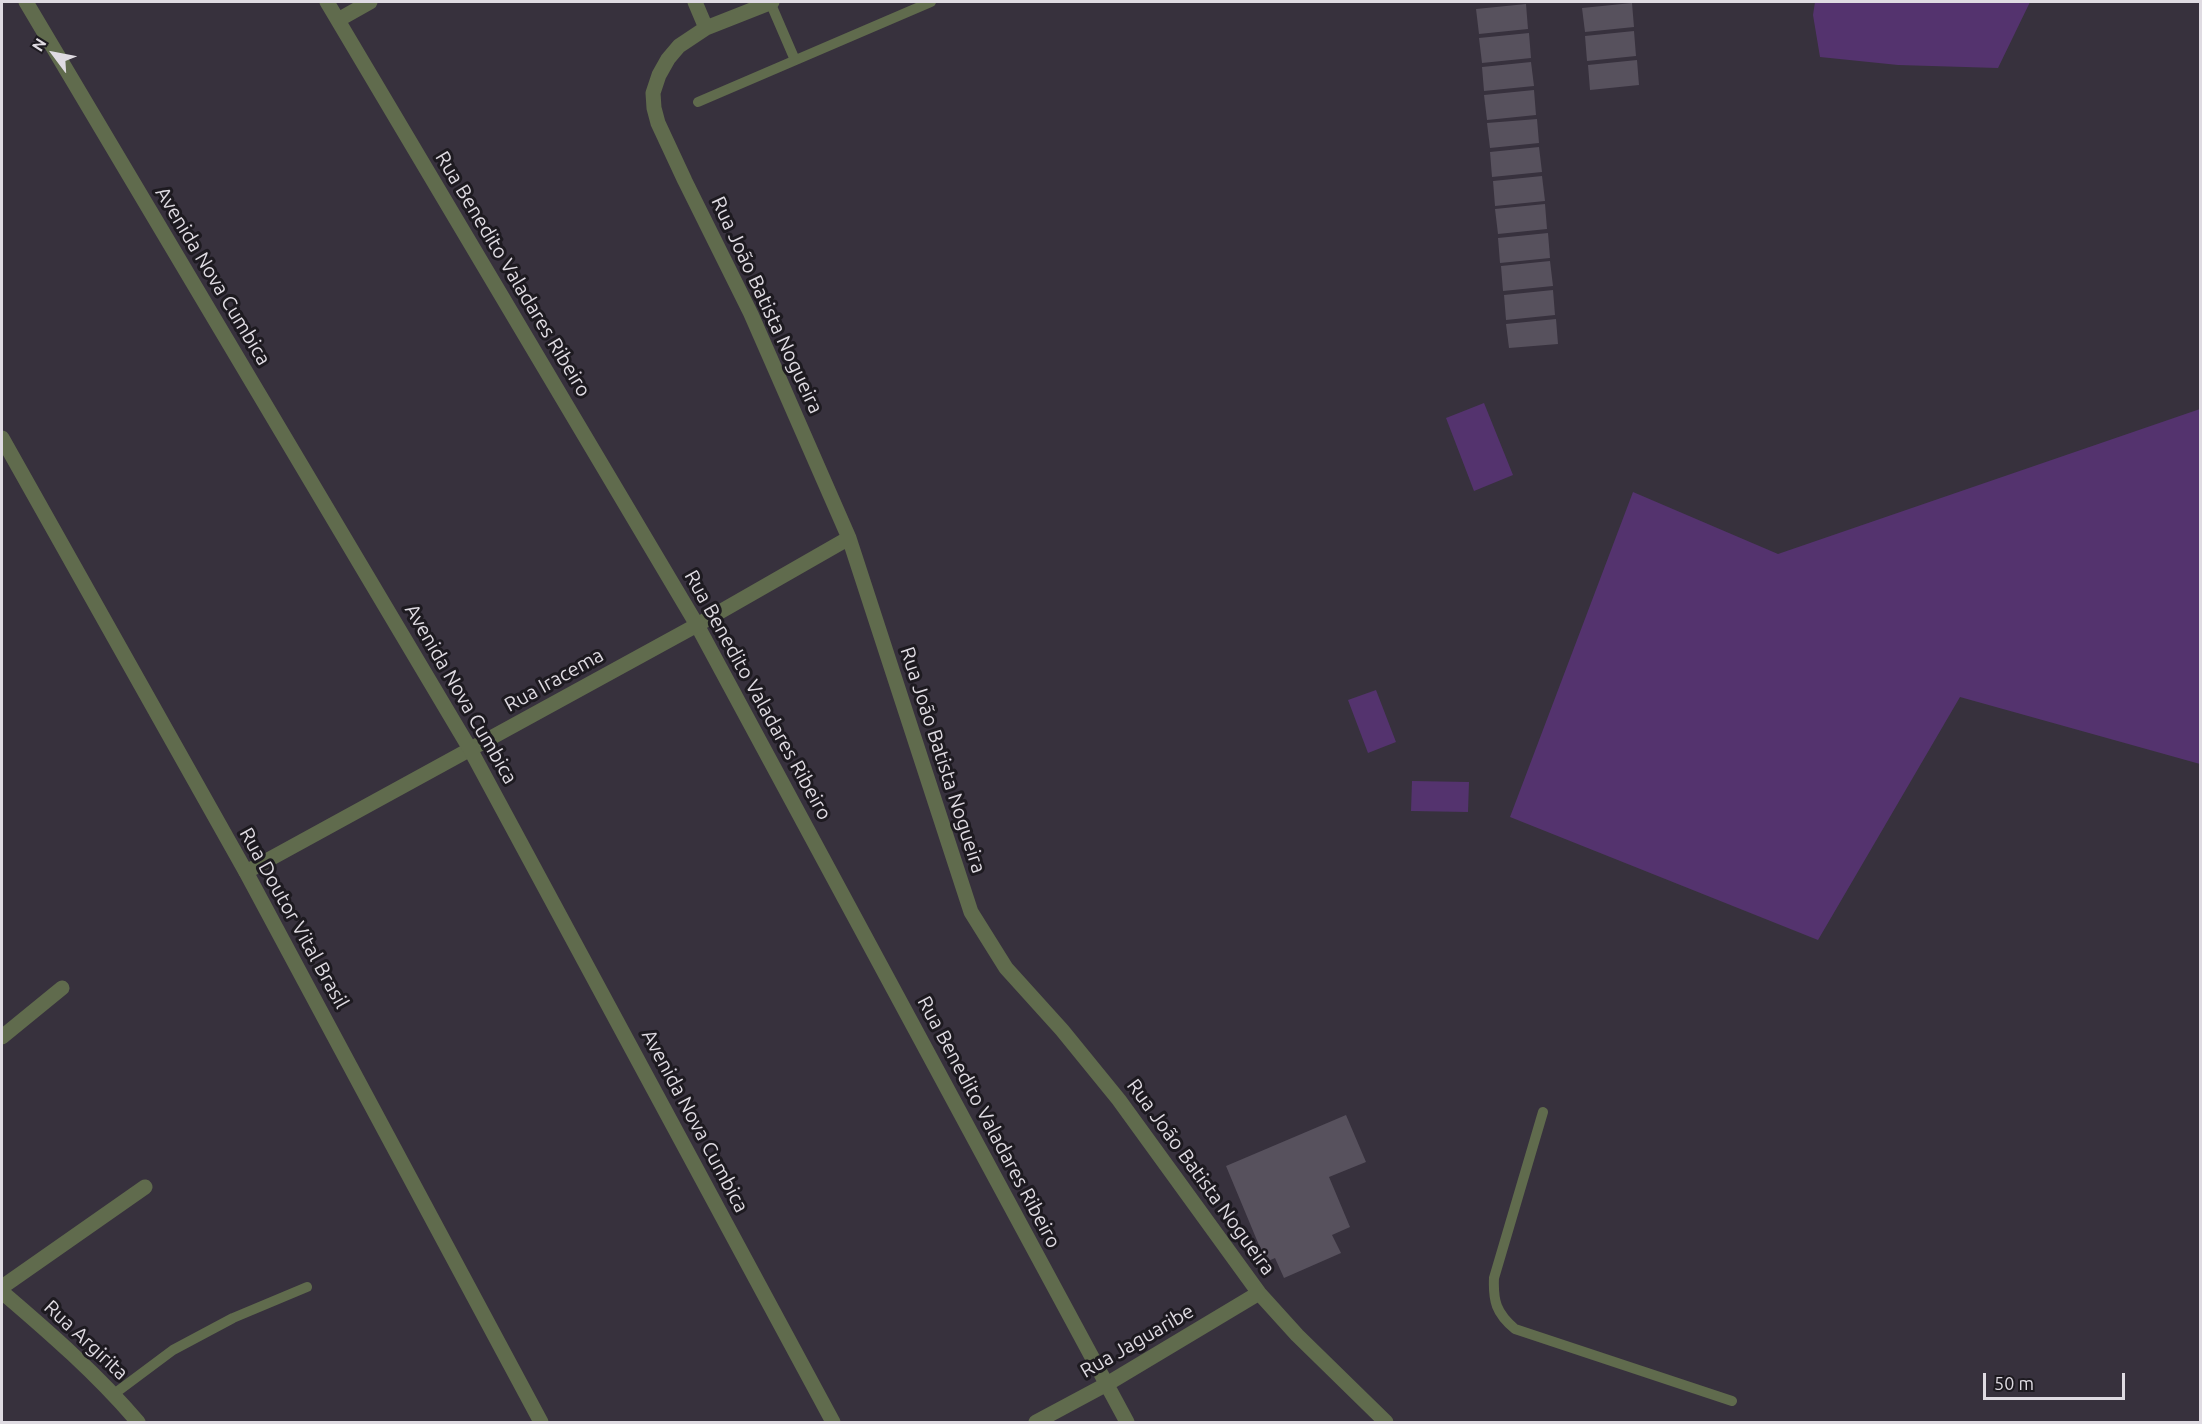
<!DOCTYPE html>
<html>
<head>
<meta charset="utf-8">
<style>
	body { margin:0 }
	#map { position:relative; width:2202px; height:1424px; overflow:hidden; background:#37313d; font-family:Ubuntu,sans-serif }
	canvas { display:block }
	.frame { position:absolute; inset:0; border:3px solid #dfdbe2; pointer-events:none }
	.north { position:absolute; left:24px; top:24px; width:60px; height:60px; -webkit-text-stroke:4px #1d1a20; paint-order:stroke; rotate:302deg; font-size:16px; font-weight:700; line-height:24px; text-align:center; color:#dfdbe2 }
	.north::after { content:''; display:block; margin:auto; width:21px; height:27px; background:#dfdbe2; clip-path:polygon(50% 0,100% 100%,50% 72%,0 100%) }
	.scale { position:absolute; left:1983px; top:1373px; width:142px; height:27px; box-sizing:border-box; border:3px solid #dfdbe2; border-top:0; padding-left:8px; font-size:18px; line-height:21px; white-space:nowrap; color:#dfdbe2; -webkit-text-stroke:4px #1d1a20; paint-order:stroke }
</style>
</head>
<body>
<div id="map">
<canvas width="2202" height="1424"></canvas>
<div class="frame"></div>
<div class="north">N</div>
<div class="scale">50 m</div>
</div>
<script>
const context = document.querySelector('canvas').getContext('2d');
context.lineJoin = 'round';
function fill(path, color) { context.fillStyle = color; context.fill(path, 'evenodd'); }
function strokePath(path, color, width, dash) { context.strokeStyle = color; context.lineWidth = width; context.lineCap = dash ? 'butt' : 'round'; context.setLineDash(dash || []); context.stroke(path); }
function write(font, color, halo, rows, align = 'center') {
  context.font = font + ' Ubuntu,sans-serif'; context.lineWidth = 6; context.setLineDash([]); context.textBaseline = 'middle'; context.strokeStyle = halo; context.fillStyle = color; for (const [text, x, y, turn = 0] of rows) {
    context.save(); context.translate(x, y); context.rotate((+turn || 0) * Math.PI / 180); context.textAlign = isNaN(turn) ? turn : align; if (halo) context.strokeText(text, 0, 0); context.fillText(text, 0, 0); context.restore();
  }
}
fill(new Path2D(`
	M 1815,2 L 2030,2 L 1998,68 L 1898,65 L 1820,57 L 1813,15 Z
	M 1484,403 L 1513,475 L 1474,491 L 1446,418 Z
	M 2200,409 L 2200,764 L 1960,697 L 1818,940 L 1510,817 L 1633,492 L 1778,554 Z
	M 1376,690 L 1396,742 L 1368,753 L 1348,700 Z
	M 1412,781 L 1469,782 L 1468,812 L 1411,811 Z`), '#54336e');
fill(new Path2D(`
	M 1632,3 L 1634,27 L 1585,32 L 1582,8 Z
	M 1526,4 L 1528,29 L 1479,34 L 1476,9 Z
	M 1634,31 L 1636,56 L 1587,61 L 1585,36 Z
	M 1529,33 L 1531,58 L 1482,63 L 1479,38 Z
	M 1637,60 L 1639,85 L 1590,90 L 1588,65 Z
	M 1531,62 L 1534,86 L 1484,91 L 1482,67 Z
	M 1534,90 L 1536,115 L 1487,120 L 1484,95 Z
	M 1537,119 L 1539,143 L 1490,148 L 1487,123 Z
	M 1539,147 L 1542,172 L 1492,177 L 1490,152 Z
	M 1542,176 L 1545,201 L 1495,206 L 1493,181 Z
	M 1545,204 L 1547,229 L 1498,234 L 1495,209 Z
	M 1548,233 L 1550,258 L 1500,263 L 1498,238 Z
	M 1550,261 L 1553,286 L 1503,291 L 1501,266 Z
	M 1553,290 L 1555,315 L 1506,320 L 1504,295 Z
	M 1556,319 L 1558,344 L 1509,348 L 1506,324 Z
	M 1346,1115 L 1366,1162 L 1329,1177 L 1350,1227 L 1332,1235 L 1341,1253 L 1284,1278 L 1275,1258 L 1266,1262 L 1226,1166 Z`), '#57515d');
strokePath(new Path2D(`
	M 770,2 L 795,60
	M 698,102 L 931,2
	M 1543,1112 L 1494,1278 C 1493,1301 1496,1313 1515,1329 L 1732,1401
	M 114,1394 L 173,1350 L 233,1318 L 307,1287`), '#606b4d', 10);
strokePath(new Path2D(`
	M 327,2 L 697,625 L 1127,1422
	M 695,2 L 706,28
	M 772,2 L 706,28 L 679,46 L 668,59 L 659,75 L 653,93 L 654,108 L 658,123 L 685,181 L 751,314 L 849,538 L 971,912 L 1006,968 L 1062,1030 L 1119,1100 L 1259,1293 L 1297,1335 L 1386,1422
	M 338,20 L 370,2
	M 246,872 L 697,625 L 849,538
	M 2,1037 L 62,988
	M 2,1287 L 145,1187
	M 2,1292 C 50,1333 97,1374 138,1422
	M 1036,1422 L 1107,1384 L 1259,1293`), '#606b4d', 15);
strokePath(new Path2D(`
	M 26,2 L 470,749 L 833,1422
	M 2,438 L 246,872 L 541,1422`), '#606b4d', 15);
write('20px', '#dfdbe2', '#1d1a20', [
	["Rua Benedito Valadares Ribeiro",513,274,59],
	["Avenida Nova Cumbica",213,276,59],
	["Rua João Batista Nogueira",767,305,65],
	["Rua Iracema",554,680,-29],
	["Avenida Nova Cumbica",461,694,60],
	["Rua Benedito Valadares Ribeiro",758,695,61],
	["Rua João Batista Nogueira",943,760,72],
	["Rua Doutor Vital Brasil",294,918,61],
	["Avenida Nova Cumbica",695,1121,62],
	["Rua Benedito Valadares Ribeiro",989,1122,62],
	["Rua João Batista Nogueira",1201,1177,54],
	["Rua Argirita",86,1340,43],
	["Rua Jaguaribe",1137,1341,-30]
]);
</script>
</body>
</html>
